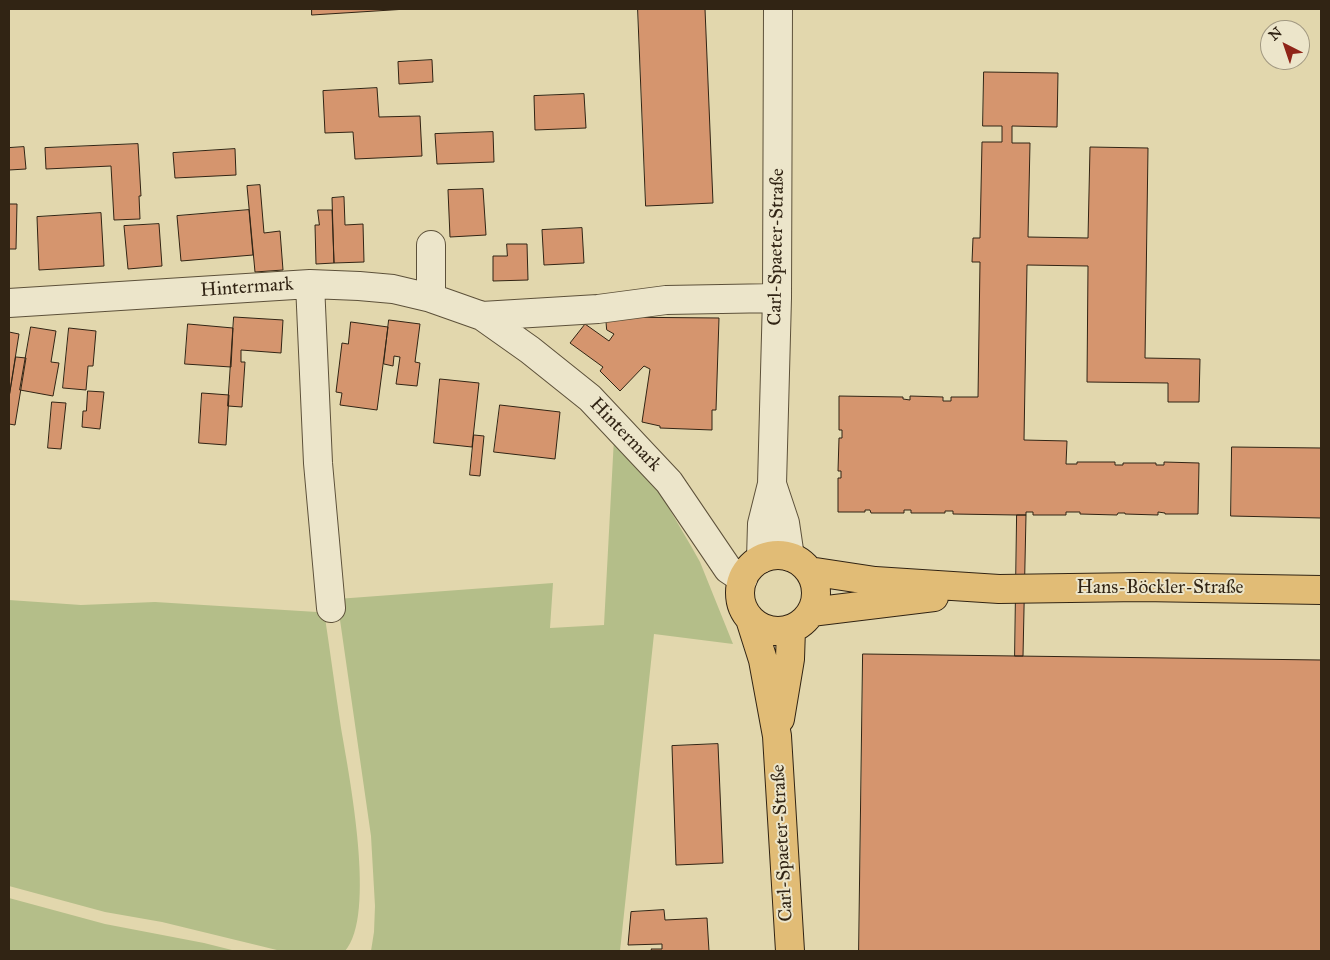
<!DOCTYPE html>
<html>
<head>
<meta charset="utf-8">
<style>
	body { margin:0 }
	#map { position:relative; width:1330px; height:960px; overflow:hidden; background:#e2d7ad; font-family:"IM FELL Great Primer",serif }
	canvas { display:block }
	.frame { position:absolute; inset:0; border:10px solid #312414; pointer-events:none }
	.north { position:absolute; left:1260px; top:20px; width:50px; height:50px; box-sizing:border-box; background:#ece5ca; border:1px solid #a19881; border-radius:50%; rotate:319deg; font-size:14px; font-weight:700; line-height:20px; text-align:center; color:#312414 }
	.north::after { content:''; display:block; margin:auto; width:18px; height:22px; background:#8f2418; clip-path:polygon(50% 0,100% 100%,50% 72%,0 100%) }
</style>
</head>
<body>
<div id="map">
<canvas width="1330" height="960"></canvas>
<div class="frame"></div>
<div class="north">N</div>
</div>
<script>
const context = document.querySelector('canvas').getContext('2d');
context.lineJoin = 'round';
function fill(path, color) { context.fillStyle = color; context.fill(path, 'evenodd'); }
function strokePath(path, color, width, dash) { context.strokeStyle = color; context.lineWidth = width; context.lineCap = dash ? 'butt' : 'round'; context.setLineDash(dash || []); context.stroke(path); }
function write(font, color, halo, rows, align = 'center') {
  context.font = font + ' "IM FELL Great Primer",serif'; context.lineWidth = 4; context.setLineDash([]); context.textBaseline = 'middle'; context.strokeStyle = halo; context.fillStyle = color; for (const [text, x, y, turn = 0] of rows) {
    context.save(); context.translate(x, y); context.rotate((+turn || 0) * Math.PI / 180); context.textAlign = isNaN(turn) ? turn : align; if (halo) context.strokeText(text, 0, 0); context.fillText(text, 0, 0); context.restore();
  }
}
fill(new Path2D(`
	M 614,438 L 649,474 L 691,546 L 700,562 L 733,644 L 654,634 L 620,951 L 371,951 L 374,932 L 375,906 L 371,836 L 337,599 L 553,583 L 550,628 L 604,625 Z
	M 9,600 L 81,605 L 155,602 L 317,612 L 324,611 C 330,650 335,689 341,728 C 349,775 377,916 345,951 L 281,951 L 162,922 L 105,912 L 9,886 Z
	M 9,898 L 105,924 L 204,943 L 236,951 L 9,951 Z`), '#b4be89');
const building = new Path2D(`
	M 312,9 L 407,9 L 312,15 Z
	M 638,9 L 705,9 L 713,203 L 646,206 Z
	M 432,60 L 433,82 L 399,84 L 398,62 Z
	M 984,72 L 1058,73 L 1057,127 L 1012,126 L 1012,143 L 1030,143 L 1028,237 L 1088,238 L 1090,147 L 1148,148 L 1145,358 L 1200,359 L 1199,402 L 1168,402 L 1168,383 L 1087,382 L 1088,266 L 1027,265 L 1024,440 L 1067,441 L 1066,464 L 1077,464 L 1077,462 L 1115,462 L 1115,465 L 1123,465 L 1123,463 L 1156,463 L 1156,465 L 1164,465 L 1164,462 L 1199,463 L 1198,514 L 1165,514 L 1165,513 L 1158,512 L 1158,515 L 1125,514 L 1125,513 L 1118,513 L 1117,515 L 1080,514 L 1080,512 L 1066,512 L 1066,515 L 1033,515 L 1033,512 L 1026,512 L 1026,515 L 1017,515 L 953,514 L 953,511 L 945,511 L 945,513 L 911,513 L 911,510 L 904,510 L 904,513 L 871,513 L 870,510 L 865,510 L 865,512 L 838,512 L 838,478 L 841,478 L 841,471 L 838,471 L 839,438 L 842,438 L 842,430 L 839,430 L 839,396 L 903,397 L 903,399 L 910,400 L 910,396 L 943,397 L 943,401 L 951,401 L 951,397 L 978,397 L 980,262 L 972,262 L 973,238 L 980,238 L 982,142 L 1002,142 L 1002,126 L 983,126 Z
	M 377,88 L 379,117 L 420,116 L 422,156 L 355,159 L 353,132 L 325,133 L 323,91 Z
	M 584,94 L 586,128 L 535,130 L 534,96 Z
	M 493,132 L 494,162 L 437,164 L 435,134 Z
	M 138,144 L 141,196 L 139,196 L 140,219 L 114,220 L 111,166 L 46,169 L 45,148 Z
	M 24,147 L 26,169 L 9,170 L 9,148 Z
	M 235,149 L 236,175 L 175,178 L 173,153 Z
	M 260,185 L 264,233 L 280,231 L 283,270 L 255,272 L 247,186 Z
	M 483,189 L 486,235 L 450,237 L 448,190 Z
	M 344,197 L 345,225 L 363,224 L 364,262 L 334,263 L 332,198 Z
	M 9,204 L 17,204 L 16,249 L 9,249 Z
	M 249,210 L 253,255 L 181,261 L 177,216 Z
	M 318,210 L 332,210 L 334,263 L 316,264 L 315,225 L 319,225 Z
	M 101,213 L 104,266 L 39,270 L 37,217 Z
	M 159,224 L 162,266 L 128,269 L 124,226 Z
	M 582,228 L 584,263 L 544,265 L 542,230 Z
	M 507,244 L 527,244 L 528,280 L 493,281 L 493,256 L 507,256 Z
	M 234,317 L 283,320 L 281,353 L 241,350 L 241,362 L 245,362 L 242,407 L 228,406 Z
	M 606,317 L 719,318 L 716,410 L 712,410 L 712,430 L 660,428 L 660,426 L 642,422 L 650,369 L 644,366 L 620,391 L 600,371 L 603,367 L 570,343 L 585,324 L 609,341 L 614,334 L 607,330 Z
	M 389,320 L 420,324 L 415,362 L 420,363 L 417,386 L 396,384 L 400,357 L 394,356 L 393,366 L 384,364 Z
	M 351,322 L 388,327 L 377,410 L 340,405 L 342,393 L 336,392 L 342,343 L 348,344 Z
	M 188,324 L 233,328 L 231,367 L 185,364 Z
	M 31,327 L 56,331 L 51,362 L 59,363 L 53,396 L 20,390 Z
	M 69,328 L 96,331 L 93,366 L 88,366 L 86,390 L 63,388 Z
	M 9,332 L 19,334 L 9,397 Z
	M 16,357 L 26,358 L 15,425 L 9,424 L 9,398 Z
	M 440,379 L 479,383 L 472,447 L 434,443 Z
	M 88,391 L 104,392 L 100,429 L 82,427 L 83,411 L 86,411 Z
	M 202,393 L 229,395 L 226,445 L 199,443 Z
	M 52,402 L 66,403 L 61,449 L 48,448 Z
	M 500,405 L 560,412 L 555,459 L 494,452 Z
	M 474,435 L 484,436 L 480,476 L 470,475 Z
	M 1232,447 L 1321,448 L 1321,518 L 1231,516 Z
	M 1017,515 L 1026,515 L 1023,656 L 1015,656 Z
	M 863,654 L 1321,660 L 1321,951 L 859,951 Z
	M 718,744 L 723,863 L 676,865 L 672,746 Z
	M 664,910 L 665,920 L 707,918 L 709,951 L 652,951 L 651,949 L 662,949 L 662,944 L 628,945 L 631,912 Z`);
fill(building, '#d5956e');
strokePath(building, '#312414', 1);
const minor = new Path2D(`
	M 310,284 L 318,463 L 331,608
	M 431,298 L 431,245
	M 9,303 L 310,284 L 359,286 L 393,289 L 431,298 L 482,316 L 530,350 L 590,398 L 669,482 L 728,569 L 743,579
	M 482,316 L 598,309 L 666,300 L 777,298
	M 772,484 L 785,523 L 790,557
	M 761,559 L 762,524 L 772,484 L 777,298 L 778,9`);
const major = new Path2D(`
	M740 593a38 38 0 1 1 76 0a38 38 0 1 1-76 0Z
	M 809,571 L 875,581 L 999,589 L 1141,587 L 1321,590
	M 811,612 L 934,597
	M 750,619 L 763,660 L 777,736 L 790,951
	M 780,719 L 790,659 L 791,629`);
strokePath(minor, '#5d513a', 30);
strokePath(major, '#312414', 30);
strokePath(minor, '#ece5ca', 28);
strokePath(major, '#e1bc76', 28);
write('19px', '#312414', '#ece5ca', [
	["Carl-Spaeter-Straße",777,247,-89],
	["Hintermark",247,288,-4],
	["Hintermark",625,435,46],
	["Hans-Böckler-Straße",1160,588],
	["Carl-Spaeter-Straße",783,843,-93]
]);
</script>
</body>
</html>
